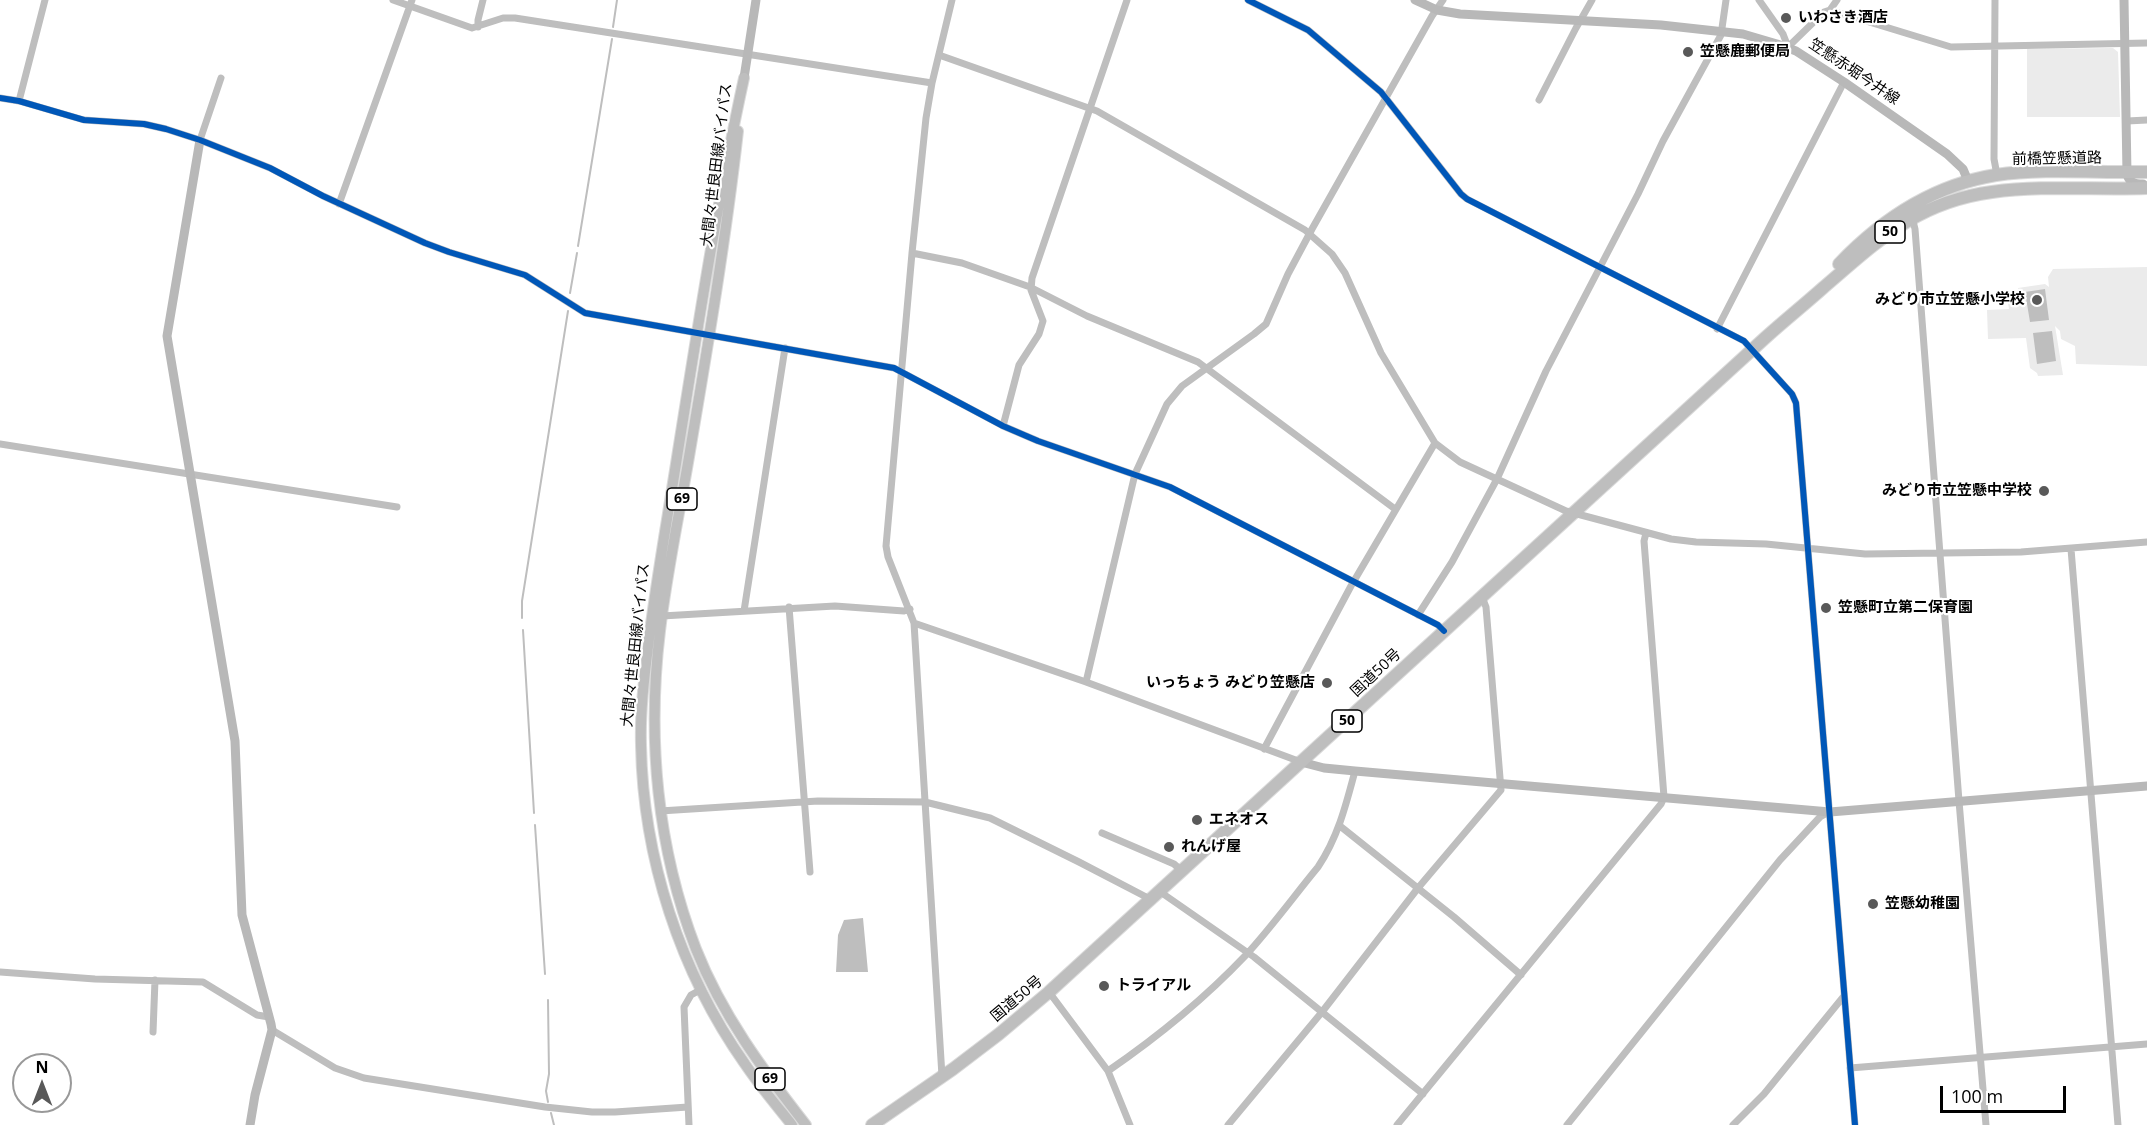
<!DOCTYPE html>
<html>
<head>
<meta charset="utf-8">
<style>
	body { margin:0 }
	#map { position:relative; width:2147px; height:1125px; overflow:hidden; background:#fff; font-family:"Open Sans",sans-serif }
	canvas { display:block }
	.north { position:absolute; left:12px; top:1053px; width:60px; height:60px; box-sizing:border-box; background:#fff; border:2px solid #999; border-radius:50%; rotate:0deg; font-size:16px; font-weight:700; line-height:24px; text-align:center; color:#000 }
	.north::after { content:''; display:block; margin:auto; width:21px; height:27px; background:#595959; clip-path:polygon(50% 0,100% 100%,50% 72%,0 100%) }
	.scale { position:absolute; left:1940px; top:1086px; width:126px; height:27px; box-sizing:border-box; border:3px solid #000; border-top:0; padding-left:8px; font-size:18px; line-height:21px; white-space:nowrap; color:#000; -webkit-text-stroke:4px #fff; paint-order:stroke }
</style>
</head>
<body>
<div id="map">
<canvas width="2147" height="1125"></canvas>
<div class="north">N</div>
<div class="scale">100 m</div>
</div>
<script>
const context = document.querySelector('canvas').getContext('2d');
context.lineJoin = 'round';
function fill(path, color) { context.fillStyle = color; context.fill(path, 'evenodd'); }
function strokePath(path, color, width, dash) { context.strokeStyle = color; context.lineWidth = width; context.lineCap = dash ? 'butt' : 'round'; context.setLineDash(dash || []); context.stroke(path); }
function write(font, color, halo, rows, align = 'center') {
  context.font = font + ' "Open Sans","Noto Sans JP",sans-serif'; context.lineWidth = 4.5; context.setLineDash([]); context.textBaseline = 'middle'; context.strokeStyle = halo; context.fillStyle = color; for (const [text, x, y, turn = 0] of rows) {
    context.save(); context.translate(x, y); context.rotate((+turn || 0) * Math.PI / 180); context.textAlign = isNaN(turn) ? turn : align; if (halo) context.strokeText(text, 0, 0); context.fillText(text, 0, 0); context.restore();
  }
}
fill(new Path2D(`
	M 2113,48 L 2118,52 L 2120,117 L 2027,117 L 2027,49 Z
	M 2147,267 L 2147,366 L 2076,364 L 2075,346 L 2061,339 L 2060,331 L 2055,326 L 2063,375 L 2038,376 L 2037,373 L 2030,368 L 2026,338 L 1988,339 L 1987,310 L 2009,309 L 2007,297 L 2019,293 L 2018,288 L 2045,284 L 2049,287 L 2048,277 L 2053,269 Z`), '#ebebeb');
fill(new Path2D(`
	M 2045,289 L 2049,320 L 2030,322 L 2025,292 Z
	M 2052,331 L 2056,361 L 2037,364 L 2033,333 Z
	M 863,918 L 868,972 L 836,972 L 838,935 L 844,920 Z`), '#bebebe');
strokePath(new Path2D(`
	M 613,27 L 617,0
	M 578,246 L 612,39
	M 570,293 L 577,253
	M 522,618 L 522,601 L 568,311
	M 523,630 L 534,813
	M 535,825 L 545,974
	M 548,1000 L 549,1074 L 546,1091 L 548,1102
	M 551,1113 L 554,1125`), '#bebebe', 2);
const primary = new Path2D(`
	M 744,78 C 717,202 698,326 678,451 C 668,516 656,581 648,647 C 644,679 640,712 641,745 C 643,858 680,972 745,1064 C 759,1085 776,1105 792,1125
	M 738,131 C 726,238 708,345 690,451 C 680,511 667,571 660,631 C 647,738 657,848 696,949 C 722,1015 763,1070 806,1125`);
const highway = new Path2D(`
	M 1839,264 C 1881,220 1934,185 1996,175 C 2043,168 2099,173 2147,172
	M 872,1125 L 953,1069 L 999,1034 L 1049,992 L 1765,338 C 1785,320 1805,304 1824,287 C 1879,240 1917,202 1992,192 C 2043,185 2096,190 2147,188`);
strokePath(primary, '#dbdbdb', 12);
strokePath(highway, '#dbdbdb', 14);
strokePath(new Path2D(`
	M 393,0 L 472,28 L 503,18 L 515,18 L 932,83
	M 1248,0 L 1308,30 L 1381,92 L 1461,194 L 1467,199 L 1744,341 L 1792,394 L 1796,403 L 1855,1125
	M 1759,0 L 1783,34 L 1788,47
	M 1995,0 L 1994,159 L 1997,175
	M 1830,10 L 1951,47 L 2147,43
	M 478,27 L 478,20 L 483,0
	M 1788,47 L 1824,12 L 1830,10 L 1837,0
	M 939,55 L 1097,111 L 1305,230 L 1332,254 L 1345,273 L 1381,353 L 1435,443 L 1460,462 L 1566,511 L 1671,539 L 1696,542 L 1766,544 L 1865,554 L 2021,552 L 2147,542
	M 0,98 L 19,101 L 84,120 L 144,124 L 166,129 L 200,140 L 270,168 L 323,196 L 425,243 L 449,252 L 525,275 L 585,313 L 894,368 L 1003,426 L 1038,441 L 1170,487 L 1438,625 L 1444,631
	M 1539,100 L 1576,28 L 1592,0
	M 19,101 L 45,0
	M 2127,121 L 2147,120
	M 200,140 L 221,78
	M 339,204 L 412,0
	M 1912,217 L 1915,229 L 1959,801 L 1986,1125
	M 912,253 L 962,263 L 1030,287 L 1087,316 L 1198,362 L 1395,509
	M 1717,329 L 1844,82
	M 1003,426 L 1019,365 L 1039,334 L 1043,321 L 1031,290 L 1032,278 L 1127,0
	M 0,444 L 397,507
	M 2071,549 L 2118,1125
	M 789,607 L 810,872
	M 744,611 L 785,348
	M 1418,615 L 1452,562 L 1497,479 L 1546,371 L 1638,194 L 1663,141 L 1721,35 L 1726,0
	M 662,616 L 835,606 L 904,611 L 910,609
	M 914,623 L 1086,682 L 1301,762
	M 1086,682 L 1135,474 L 1167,404 L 1182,386 L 1254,334 L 1266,324 L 1288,274 L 1312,229 L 1432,16 L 1443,0
	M 1264,749 L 1351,586 L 1435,443
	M 660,811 L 818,801 L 925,802 L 990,818 L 1079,862 L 1150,899
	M 1340,826 L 1454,917 L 1521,975
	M 1102,833 L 1174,864 L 1182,871
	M 1159,891 L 1254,957 L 1423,1094
	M 0,972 L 95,979 L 203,982 L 257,1015 L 269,1017
	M 1049,992 L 1108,1071 L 1130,1125
	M 272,1030 L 335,1068 L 364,1078 L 545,1107 L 592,1112 L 615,1112 L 688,1107
	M 153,1032 L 155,980
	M 1850,1068 L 2147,1044
	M 1108,1071 C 1156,1038 1205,998 1245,956 C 1271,928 1294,896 1318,867 C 1338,837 1346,805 1355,771
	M 942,1076 L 914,623 L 888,557 L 886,546 L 912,253 L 926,118 L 932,83 L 952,0
	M 689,1125 L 684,1007 L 691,995 L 702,989
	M 1228,1125 L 1322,1012 L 1418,888 L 1501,790 L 1486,607 L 1482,597
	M 1397,1125 L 1661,804 L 1664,797 L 1644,541 L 1646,533
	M 1567,1125 L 1780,860 L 1820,817 L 1827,813
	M 1733,1125 L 1764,1094 L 1844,996`), '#bebebe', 7);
strokePath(new Path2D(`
	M 1415,0 L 1437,10 L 1460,14 L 1661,25 L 1743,34 L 1777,44 L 1796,51 L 1844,82 L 1947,154 L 1963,169 L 1968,181
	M 2124,0 L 2127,173 C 2128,182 2134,184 2143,184
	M 744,78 L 756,0
	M 200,140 L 167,336 L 235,741 L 242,915 L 271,1024 L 272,1030 L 255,1095 L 250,1125
	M 1301,762 L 1324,768 L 1355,771 L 1830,812 L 2147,786`), '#b8b8b8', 9);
strokePath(primary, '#bebebe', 10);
strokePath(highway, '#bebebe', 12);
strokePath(new Path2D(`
	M 1248,0 L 1308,30 L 1381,92 L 1461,194 L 1467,199 L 1744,341 L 1792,394 L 1796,403 L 1855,1125
	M 0,98 L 19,101 L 84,120 L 144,124 L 166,129 L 200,140 L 270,168 L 323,196 L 425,243 L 449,252 L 525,275 L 585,313 L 894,368 L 1003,426 L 1038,441 L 1170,487 L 1438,625 L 1444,631`), '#0057b8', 6);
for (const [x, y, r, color] of [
	[1786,18,6,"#595959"],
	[1688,52,6,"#595959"],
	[2037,300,6,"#595959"],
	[2044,491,6,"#595959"],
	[1826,608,6,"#595959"],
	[1327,683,6,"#595959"],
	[1197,820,6,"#595959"],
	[1169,847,6,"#595959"],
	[1873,904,6,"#595959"],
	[1104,986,6,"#595959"]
]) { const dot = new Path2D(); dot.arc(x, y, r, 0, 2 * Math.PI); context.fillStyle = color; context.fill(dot); strokePath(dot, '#fff', 2); }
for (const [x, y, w] of [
	[1890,232,30],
	[682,499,30],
	[1347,721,30],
	[770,1079,30]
]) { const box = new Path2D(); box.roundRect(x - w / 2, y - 11, w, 22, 4.5); context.fillStyle = '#fff'; context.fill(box); strokePath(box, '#000', 1.5); }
write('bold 14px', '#000', null, [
	["50",1890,232],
	["69",682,499],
	["50",1347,721],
	["69",770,1079]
]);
write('bold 15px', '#000', '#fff', [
	["いわさき酒店",1798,18],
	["笠懸鹿郵便局",1700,52],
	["みどり市立笠懸小学校",2025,300,"right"],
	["みどり市立笠懸中学校",2032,491,"right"],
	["笠懸町立第二保育園",1838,608],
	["いっちょう みどり笠懸店",1315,683,"right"],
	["エネオス",1209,820],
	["れんげ屋",1181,847],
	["笠懸幼稚園",1885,904],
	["トライアル",1116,986]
], 'left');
write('15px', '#000', '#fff', [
	["笠懸赤堀今井線",1854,72,34],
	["前橋笠懸道路",2057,159,-1],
	["大間々世良田線バイパス",717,165,-83],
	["大間々世良田線バイパス",636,645,-84],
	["国道50号",1376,673,-43],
	["国道50号",1017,999,-40]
]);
</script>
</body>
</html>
